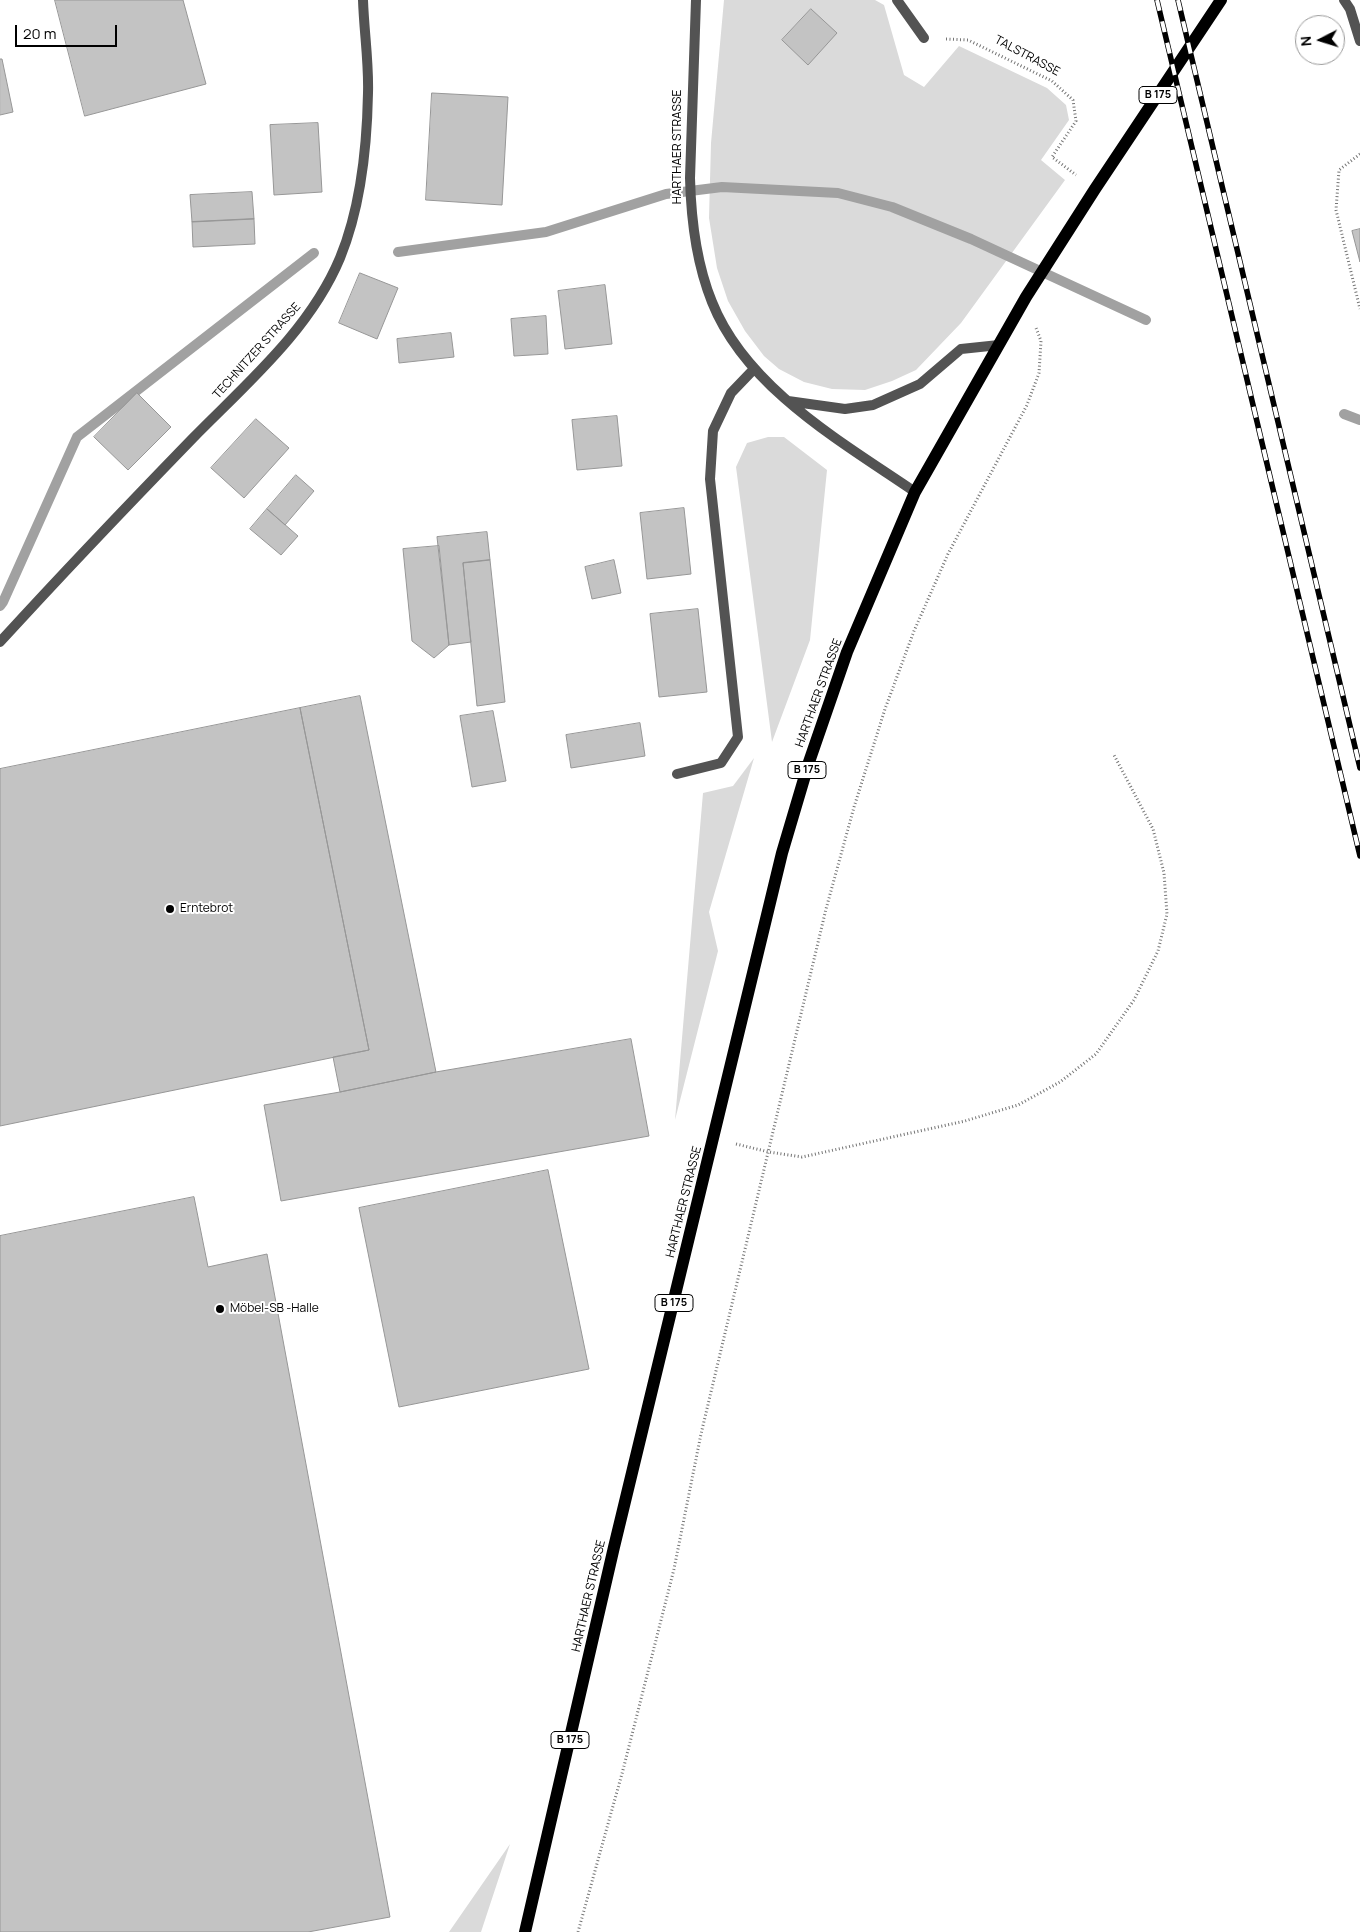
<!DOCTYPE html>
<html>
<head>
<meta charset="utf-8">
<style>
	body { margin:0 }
	#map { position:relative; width:1360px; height:1932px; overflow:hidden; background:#fff; font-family:Manrope,sans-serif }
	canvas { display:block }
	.north { position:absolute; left:1295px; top:15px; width:50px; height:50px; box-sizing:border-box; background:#fff; border:1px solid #999; border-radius:50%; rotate:265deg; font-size:14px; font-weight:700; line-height:20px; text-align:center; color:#000 }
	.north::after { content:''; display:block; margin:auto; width:18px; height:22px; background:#000; clip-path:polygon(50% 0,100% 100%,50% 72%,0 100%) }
	.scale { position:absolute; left:15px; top:25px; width:102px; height:22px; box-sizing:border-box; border:2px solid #000; border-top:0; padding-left:6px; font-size:15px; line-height:18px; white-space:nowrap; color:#000; -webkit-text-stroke:4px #fff; paint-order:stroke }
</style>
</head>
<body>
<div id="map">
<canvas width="1360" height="1932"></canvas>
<div class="north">N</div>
<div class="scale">20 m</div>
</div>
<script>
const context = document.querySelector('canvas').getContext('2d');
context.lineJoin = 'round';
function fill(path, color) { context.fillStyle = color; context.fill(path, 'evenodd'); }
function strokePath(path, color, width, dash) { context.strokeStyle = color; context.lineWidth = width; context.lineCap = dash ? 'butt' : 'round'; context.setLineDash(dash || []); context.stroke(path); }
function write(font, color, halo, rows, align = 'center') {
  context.font = font + ' Manrope,sans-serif'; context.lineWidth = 4; context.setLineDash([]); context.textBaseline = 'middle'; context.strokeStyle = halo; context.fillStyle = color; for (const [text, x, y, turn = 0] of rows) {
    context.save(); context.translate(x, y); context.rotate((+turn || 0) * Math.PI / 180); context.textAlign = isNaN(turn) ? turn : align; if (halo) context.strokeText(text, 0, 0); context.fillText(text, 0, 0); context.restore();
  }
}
fill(new Path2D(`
	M 724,0 L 875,0 L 884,5 L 904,75 L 924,87 L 959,46 L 1047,88 L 1066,105 L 1069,120 L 1041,160 L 1065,180 L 961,323 L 916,370 L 892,381 L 865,390 L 832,389 L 804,382 L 779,369 L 764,356 L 745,331 L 728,301 L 717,268 L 709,218 L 711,143 Z
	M 768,437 L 784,437 L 827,470 L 810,640 L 772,742 L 736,467 L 747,443 Z
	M 754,758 L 709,912 L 718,951 L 675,1120 L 703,793 L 733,786 Z
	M 510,1844 L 481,1932 L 449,1932 Z`), '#dadada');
strokePath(new Path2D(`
	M 398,252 L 546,232 L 666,194 L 722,187 L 838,193 L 892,207 L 971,239 L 1146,320
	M 1344,414 L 1360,420
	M 0,606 L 3,602 L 77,437 L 314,253`), '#a1a1a1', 10);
const building = new Path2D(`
	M 55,0 L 183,0 L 206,84 L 85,116 Z
	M 811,9 L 837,33 L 808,65 L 782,40 Z
	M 0,59 L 2,59 L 13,112 L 0,115 Z
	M 432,93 L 508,97 L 502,205 L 426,200 Z
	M 318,123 L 322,192 L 274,195 L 270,125 Z
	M 252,192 L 254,219 L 192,222 L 190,195 Z
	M 254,219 L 255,244 L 193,247 L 192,222 Z
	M 1360,229 L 1360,262 L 1352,231 Z
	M 360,273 L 398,288 L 377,339 L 339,323 Z
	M 605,285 L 612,344 L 565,349 L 558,291 Z
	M 546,316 L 548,354 L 514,356 L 511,319 Z
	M 451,333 L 454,357 L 399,363 L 397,339 Z
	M 137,393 L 171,427 L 128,470 L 94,437 Z
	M 617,416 L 622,466 L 577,470 L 572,420 Z
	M 256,419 L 289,448 L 244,498 L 211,468 Z
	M 296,475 L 314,491 L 285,525 L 267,509 Z
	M 684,508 L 691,574 L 647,579 L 640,513 Z
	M 267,509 L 298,536 L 281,555 L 250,529 Z
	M 487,532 L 490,560 L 463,563 L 471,642 L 449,645 L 437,537 Z
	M 439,546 L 449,645 L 434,658 L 412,641 L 403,549 Z
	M 490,560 L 505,702 L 477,706 L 463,563 Z
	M 614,560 L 621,593 L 592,599 L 585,567 Z
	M 698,609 L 707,692 L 659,697 L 650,614 Z
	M 360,696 L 436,1072 L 340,1092 L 333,1057 L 369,1050 L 300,708 Z
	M 300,708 L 369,1050 L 0,1126 L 0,769 Z
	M 493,711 L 506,781 L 472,787 L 460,716 Z
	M 640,723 L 645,756 L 571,768 L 566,735 Z
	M 631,1039 L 649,1136 L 281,1201 L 264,1105 L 340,1092 L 436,1072 Z
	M 548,1170 L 589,1369 L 399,1407 L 359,1208 Z
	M 194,1197 L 208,1267 L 267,1254 L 390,1917 L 308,1932 L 0,1932 L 0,1236 Z`);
fill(building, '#c3c3c3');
strokePath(building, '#979797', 1);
strokePath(new Path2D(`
	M 946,39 L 968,40 L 1052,81 L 1073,100 L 1076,121 L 1052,157 L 1076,175
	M 1360,154 L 1339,170 L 1336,210 L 1360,309
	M 736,1144 L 769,1152 L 802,1157 L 965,1121 L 1018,1105 L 1060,1082 L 1096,1054 L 1134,1000 L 1158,951 L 1167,914 L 1164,873 L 1153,829 L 1114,755
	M 578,1932 L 623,1770 L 674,1569 L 701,1434 L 826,909 L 854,807 L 885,709 L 914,631 L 948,554 L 1027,405 L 1039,373 L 1041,341 L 1036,328`), '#757575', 3, [1, 2.5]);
strokePath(new Path2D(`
	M 696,0 L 690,178 C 691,218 697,265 712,302 C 746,388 842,442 915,492
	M 897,0 L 924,38
	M 1344,0 L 1350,9 L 1360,41
	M 788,401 L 845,409 L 873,405 L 920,384 L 961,349 L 999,345
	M 0,642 C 63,573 128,505 193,438 C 246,384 310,330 340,258 C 361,207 367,148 368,93 C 369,63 364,31 363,0
	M 677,774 L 721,763 L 738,737 L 710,479 L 713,431 L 731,393 L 754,369`), '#535353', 10);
strokePath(new Path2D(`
	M 525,1932 L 614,1547 L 782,853 L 809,762 L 847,652 L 915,492 L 1026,297 L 1095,189 L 1221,0`), '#000', 12);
const rail = new Path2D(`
	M 1157,0 L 1360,856
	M 1178,0 L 1360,768`);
strokePath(rail, '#000', 5.5);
strokePath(rail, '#fff', 4, [11]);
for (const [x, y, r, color] of [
	[170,909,5,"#000"],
	[220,1309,5,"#000"]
]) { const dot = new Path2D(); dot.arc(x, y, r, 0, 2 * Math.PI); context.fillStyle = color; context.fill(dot); strokePath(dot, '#fff', 2); }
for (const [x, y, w] of [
	[1158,95,38],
	[807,770,38],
	[674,1303,38],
	[570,1740,38]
]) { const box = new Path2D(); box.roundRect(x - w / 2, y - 8.5, w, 17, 4); context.fillStyle = '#fff'; context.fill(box); strokePath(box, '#000', 1); }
write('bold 11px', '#000', null, [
	["B 175",1158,95],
	["B 175",807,770],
	["B 175",674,1303],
	["B 175",570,1740]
]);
write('12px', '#000', '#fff', [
	["TALSTRASSE",1027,56,28],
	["HARTHAER STRASSE",678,147,-90],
	["TECHNITZER STRASSE",257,351,-48],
	["HARTHAER STRASSE",819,693,-70],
	["HARTHAER STRASSE",684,1202,-76],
	["HARTHAER STRASSE",589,1596,-77]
]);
write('12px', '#000', '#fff', [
	["Erntebrot",180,909],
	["Möbel-SB -Halle",230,1309]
], 'left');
</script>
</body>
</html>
